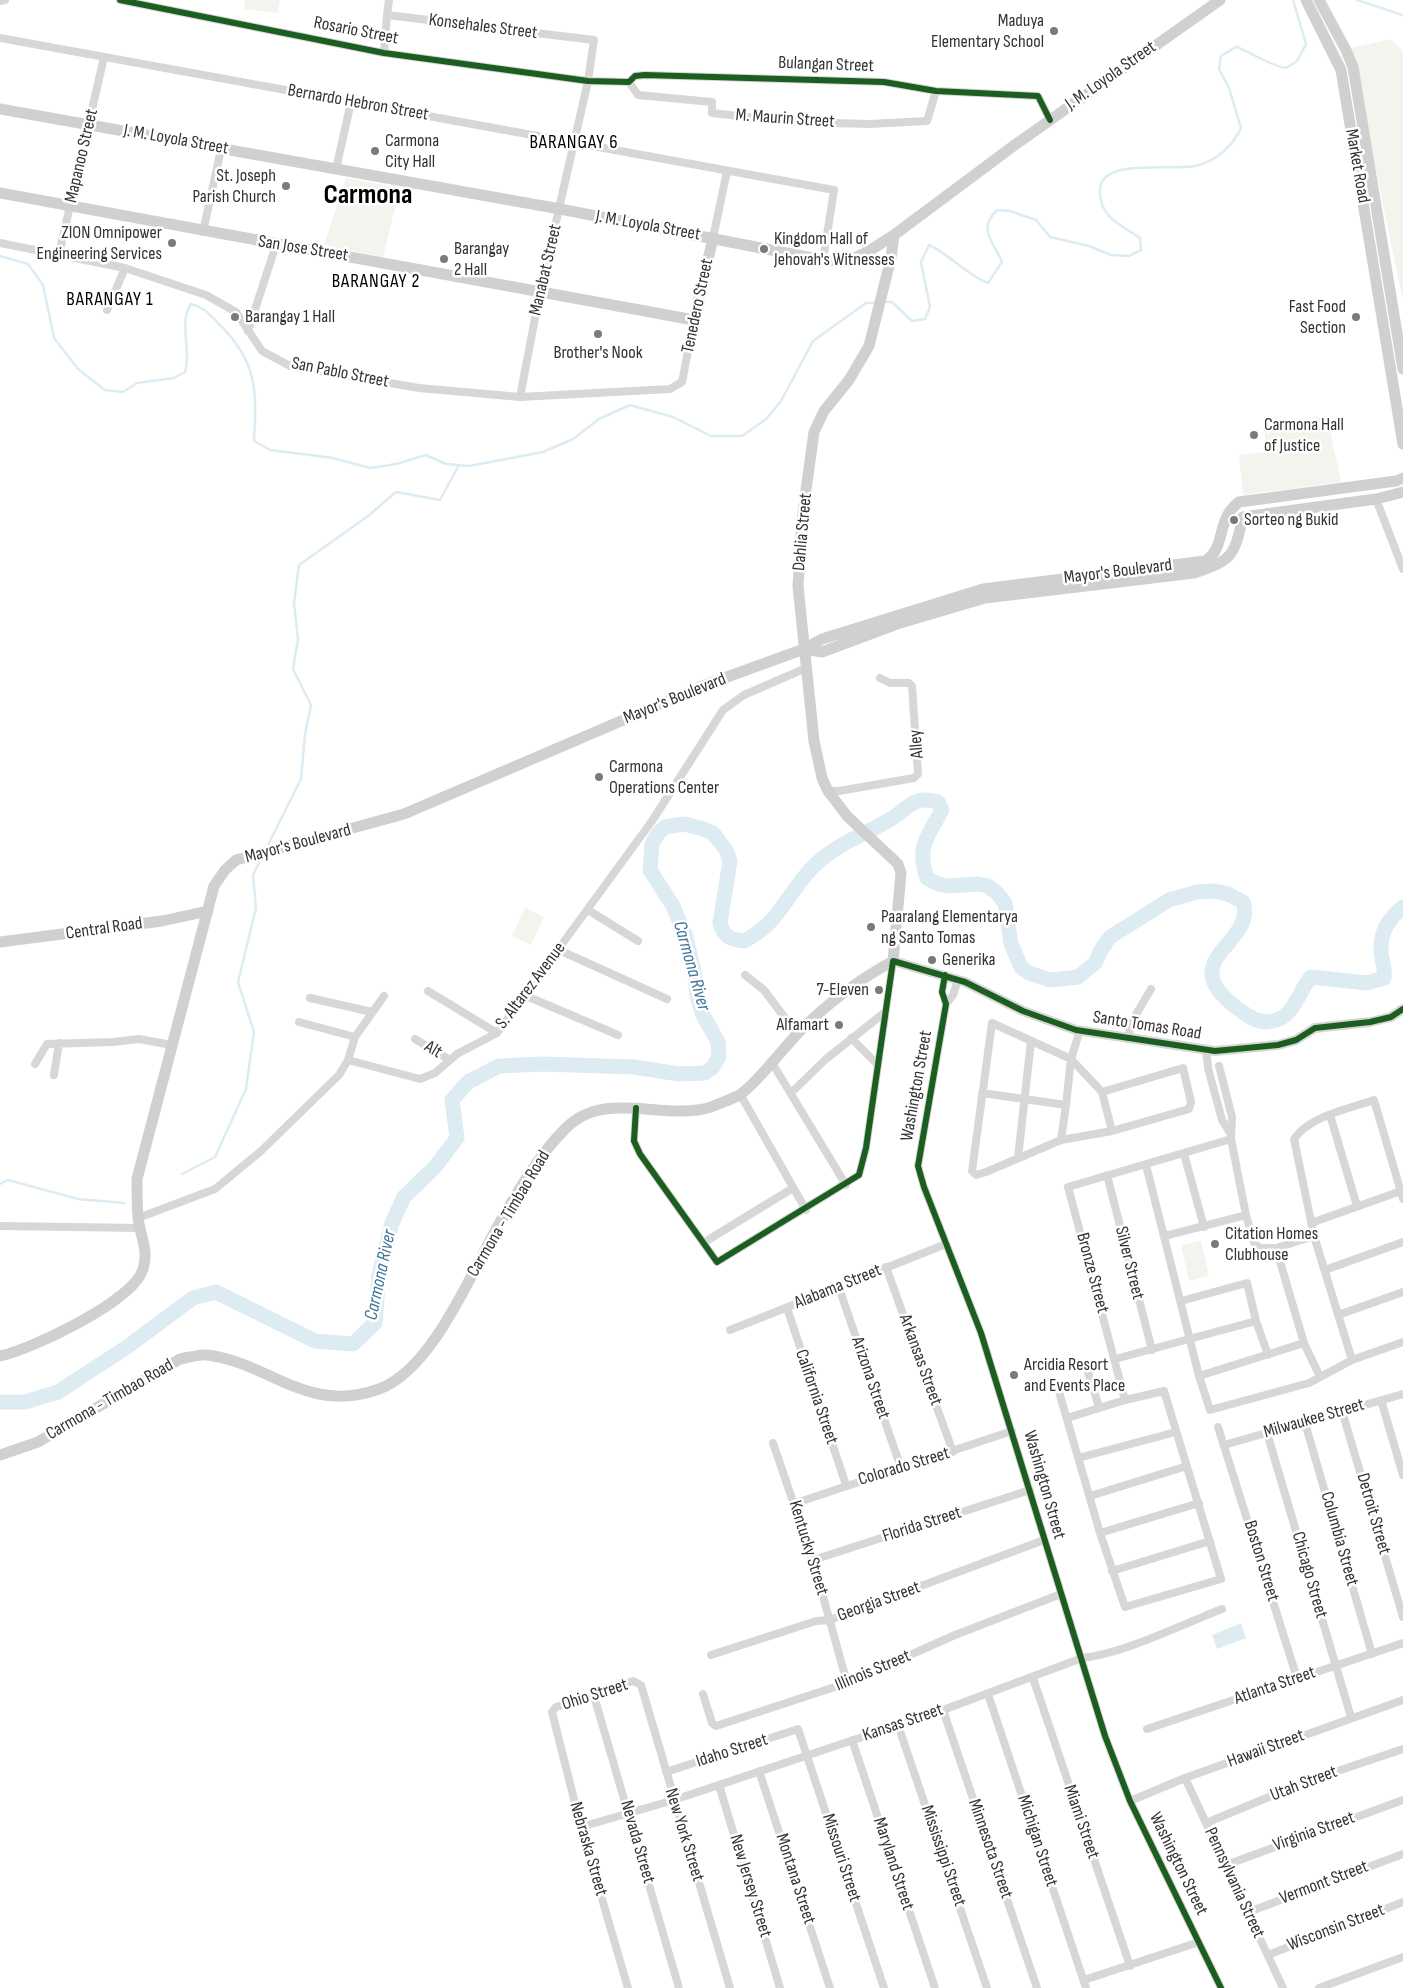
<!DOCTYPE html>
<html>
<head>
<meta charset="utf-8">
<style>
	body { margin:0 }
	canvas { display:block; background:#fff }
</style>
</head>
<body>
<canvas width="1403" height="1988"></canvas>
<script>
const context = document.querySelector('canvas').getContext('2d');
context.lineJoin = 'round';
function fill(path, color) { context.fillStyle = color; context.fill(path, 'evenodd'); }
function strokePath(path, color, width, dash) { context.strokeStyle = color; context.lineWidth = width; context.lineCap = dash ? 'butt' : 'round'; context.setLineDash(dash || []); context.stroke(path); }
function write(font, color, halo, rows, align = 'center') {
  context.font = font + ' "Sofia Sans Condensed",sans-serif'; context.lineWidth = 5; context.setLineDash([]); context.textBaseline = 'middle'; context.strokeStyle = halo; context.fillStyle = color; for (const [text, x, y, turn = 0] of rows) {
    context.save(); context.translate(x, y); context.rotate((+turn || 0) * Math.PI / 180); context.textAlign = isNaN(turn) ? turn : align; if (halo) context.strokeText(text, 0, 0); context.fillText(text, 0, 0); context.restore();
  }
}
fill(new Path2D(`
	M 245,0 L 280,0 L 278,13 L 244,9 Z
	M 1391,39 L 1403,51 L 1403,302 L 1351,48 Z
	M 346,178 L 400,188 L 383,257 L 324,245 Z
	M 1327,416 L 1341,482 L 1243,495 L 1239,455 L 1266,452 L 1264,425 Z
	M 525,908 L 544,917 L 531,945 L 512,936 Z
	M 1201,1241 L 1209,1276 L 1189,1281 L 1181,1245 Z`), '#f1f5ed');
fill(new Path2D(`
	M 1241,1623 L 1246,1638 L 1217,1649 L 1212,1635 Z`), '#ddebf3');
strokePath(new Path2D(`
	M 1357,0 L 1403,15
	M 0,256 L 28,264 L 43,285 L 54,338 L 78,369 L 105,390 L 123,392 L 137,383 L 174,378 L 185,372 C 192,350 178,323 191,304 C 204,307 210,315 219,324 C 257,361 257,390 254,441 L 270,450 L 333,458 L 370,468 L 396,464 L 426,455 L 446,464 L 469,466 L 543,452 L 573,439 L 599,419 L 630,405 L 673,417 L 711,436 L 742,436 L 766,419 L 781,401 L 813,341 L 866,303 L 876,303
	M 884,302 L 892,302 L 912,321 L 925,319 L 930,307 L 921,262 L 929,245 C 951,255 965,274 988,283 L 1002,262 C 993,240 977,230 997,210 L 1010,211 L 1036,220 L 1050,237 L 1089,246 L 1111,255 L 1129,256 L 1141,250 L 1140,238 C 1120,224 1100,218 1100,191 C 1099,157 1172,171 1195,166 C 1215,162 1233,146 1241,128 L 1229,88 L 1219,69 L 1221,56 L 1236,47 C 1254,53 1267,65 1286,68 L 1297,61 L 1306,44 L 1293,0
	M 267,847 L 301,779 L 305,734 L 311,705 L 293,669 L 298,639 L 294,603 L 299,565 L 368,516 L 396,492 L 440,500 L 459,465
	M 182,1174 L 215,1157 L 246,1089 L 254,1032 L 238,982 L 256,908 L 253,875 L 262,857
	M 0,1184 L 8,1180 L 78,1199 L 124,1203`), '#ddebf3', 2.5);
strokePath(new Path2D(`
	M 0,1402 L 25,1402 L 58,1392 L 127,1347 L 193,1298 L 216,1292 L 315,1341 L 353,1344 L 375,1323 L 379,1275 L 392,1223 L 404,1197 L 435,1167 L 457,1138 L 452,1100 L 468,1082 L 499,1066 L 542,1064 L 634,1067 L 679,1074 L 705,1073 L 713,1067 L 719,1057 L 718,1042 L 703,1015 L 697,996 L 695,977 L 686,937 L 673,906 L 650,870 L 652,844 L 659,832 L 665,827 L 684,824 L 703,829 L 713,833 L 726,850 L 730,861 L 720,923 C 723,936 731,940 744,941 C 781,923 788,890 816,864 C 838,843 866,834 891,819 C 910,807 913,795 938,802 L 942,810 C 928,836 916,847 927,878 L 938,884 L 948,886 L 978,884 L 988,886 L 997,893 L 1005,903 L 1011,944 L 1021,967 L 1029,973 L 1050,980 L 1078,977 L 1095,963 L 1101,950 L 1110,937 L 1169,900 L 1197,892 L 1215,891 L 1228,894 L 1243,902 C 1258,946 1163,960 1247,1015 C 1257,1022 1268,1024 1279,1019 C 1295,1012 1300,989 1311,977 L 1367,983 L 1384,978 C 1386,968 1381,960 1381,951 C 1380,932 1389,918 1403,907`), '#ddebf3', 15);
strokePath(new Path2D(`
	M 120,0 L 384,53 L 588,81 L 629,82 L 635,76 L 645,75 L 884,82 L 936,91 L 1038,96 L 1050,120
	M 389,0 L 387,15 L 594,40 L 588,81 L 540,292 L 520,397
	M 0,1 L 5,0
	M 0,38 L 834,190 L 823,260
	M 384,53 L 387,15
	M 629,82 L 638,95 L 712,102 L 712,113 L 794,122 L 869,124 L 927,121 L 936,91
	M 336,169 L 351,102
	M 203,232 L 221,149
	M 713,238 L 727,171
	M 0,243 L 125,268 L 206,295 L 236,312 L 262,351 L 290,366 L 419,388 L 520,397 L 670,389 L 682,382 L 694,320
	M 59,254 L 104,57
	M 107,310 L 125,268
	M 248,331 L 276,245
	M 1376,499 L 1403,569
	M 828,791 L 839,791 L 914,778 L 918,774 L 912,686 L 909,683 L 890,683 L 880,678
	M 588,910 L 638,941
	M 559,950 L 667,999
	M 745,975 L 764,990 L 797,1034
	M 945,975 L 942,992 L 946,1004 L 918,1166 L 924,1187 L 981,1333 L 1105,1736 L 1130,1801 L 1221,1988
	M 428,991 L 497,1033
	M 524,995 L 618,1035
	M 310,998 L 372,1012
	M 946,1004 L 953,995 L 958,980
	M 299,1022 L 355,1037
	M 1080,1030 L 1071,1059 L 992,1023 L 972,1171 L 976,1175 L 986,1172 L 1061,1140 L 1112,1131 L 1189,1109 L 1191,1102 L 1183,1068 L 1102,1092
	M 851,1038 L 878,1065
	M 415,1039 L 450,1060
	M 1128,1039 L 1131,1023 L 1151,989
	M 1206,1050 L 1208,1067
	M 1071,1059 L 1102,1092 L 1112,1131
	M 348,1060 L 355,1037 L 384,996
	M 771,1061 L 846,1185
	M 35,1064 L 47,1044 L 113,1042 L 139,1039 L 172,1045
	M 1219,1066 L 1232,1117 L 1231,1139 L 1246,1215 L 1254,1243 L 1260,1248 L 1276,1248 L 1314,1236
	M 1208,1068 L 1222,1120 L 1230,1133
	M 54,1075 L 59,1043
	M 791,1093 L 826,1059 L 884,1013
	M 982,1093 L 1066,1105 L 1071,1059
	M 740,1094 L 806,1210
	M 636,1108 L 634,1141 L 640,1154 L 717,1262 L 859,1175 L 866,1148 L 893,961
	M 1330,1115 L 1357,1206
	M 1061,1140 L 1066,1105
	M 1184,1154 L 1204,1227
	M 1018,1158 L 1031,1041
	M 1146,1165 L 1199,1376 L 1210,1410 L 1309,1383 L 1352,1360 L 1403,1342
	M 1107,1175 L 1152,1350
	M 138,1218 L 215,1189 L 261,1151 L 339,1075 L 348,1060 L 420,1079 L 435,1073 L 457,1054 L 497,1033 L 652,821 L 723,710 L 744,695 L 806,668
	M 1311,1223 L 1401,1191
	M 0,1226 L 140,1228
	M 1164,1236 L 1246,1215
	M 703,1243 L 793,1188
	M 1276,1248 L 1304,1343 L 1320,1377
	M 886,1267 L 953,1452
	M 1325,1270 L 1403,1242
	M 839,1288 L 901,1468
	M 1181,1301 L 1247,1283 L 1256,1321 L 1268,1355
	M 787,1308 L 846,1485
	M 1338,1315 L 1403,1292
	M 730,1330 L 946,1244
	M 1115,1359 L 1256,1321
	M 1352,1360 L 1314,1236 L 1294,1139 C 1310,1116 1348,1109 1374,1100 L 1403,1199
	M 1088,1372 L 1099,1407
	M 1199,1376 L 1304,1343
	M 1057,1385 L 1100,1533 L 1125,1607 L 1221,1579 L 1164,1391 L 1125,1400 L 1067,1418
	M 1125,1400 L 1068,1187 L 1231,1139
	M 1381,1400 L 1403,1475
	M 1342,1411 L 1403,1617
	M 1305,1423 L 1372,1654
	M 1218,1427 L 1297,1678
	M 1267,1433 L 1351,1717
	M 773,1443 L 813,1560 L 847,1683
	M 1224,1445 L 1403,1394
	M 1078,1458 L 1176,1432
	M 1090,1496 L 1187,1466
	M 796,1503 L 1012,1431
	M 1100,1533 L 1199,1503
	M 813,1560 L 1030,1490
	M 1112,1571 L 1210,1541
	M 711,1655 L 816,1621 L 830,1620 L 1044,1540
	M 1033,1678 L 1130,1966
	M 703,1694 L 712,1723 L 716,1726 L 847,1683 L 955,1635 L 1061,1594
	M 988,1694 L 1086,1988
	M 594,1696 L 679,1988
	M 943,1710 L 1037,1988
	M 898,1725 L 987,1988
	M 1147,1729 L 1403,1643
	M 852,1740 L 935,1988
	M 759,1771 L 830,1988
	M 666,1772 L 798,1729 L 884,1988
	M 1185,1778 L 1283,1988
	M 719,1785 L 780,1988
	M 1130,1801 L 1185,1778 L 1403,1700
	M 1206,1823 L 1305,1782 L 1403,1749
	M 581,1827 L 674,1800 L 943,1710 L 1082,1658 C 1123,1654 1183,1624 1222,1609
	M 1226,1865 L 1403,1800
	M 1246,1913 L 1403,1854
	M 1268,1955 L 1403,1902
	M 1084,1980 L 1199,1942
	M 628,1988 L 581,1827 L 552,1712 L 556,1707 L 633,1681 L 641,1685 L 730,1988
	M 1319,1988 L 1403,1957`), '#d7d7d7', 8);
strokePath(new Path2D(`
	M 893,961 L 965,982 L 1023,1011 L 1076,1030 L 1215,1051 L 1278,1045 L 1296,1040 L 1315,1028 L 1370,1022 L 1391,1017 L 1403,1009`), '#d7d7d7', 10);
strokePath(new Path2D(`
	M 1306,0 L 1341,70 L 1403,444
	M 1319,0 L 1346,50 L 1353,67 L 1403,369
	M 0,109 L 560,209 L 823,260 L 848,261 L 869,251 L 894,235 L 1012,147 L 1220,0
	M 0,193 L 694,320 L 713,238
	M 804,649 L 822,652 L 897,624 L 985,598 L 1194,573 C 1233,560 1234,556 1243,517 L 1376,499 L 1403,492
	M 0,942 L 162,921 L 208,911
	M 0,1356 C 32,1349 134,1301 143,1269 C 149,1250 140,1236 138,1217 C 137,1205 137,1192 137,1179 L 214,886 L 225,870 L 236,860 L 404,814 L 705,685 L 804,649 L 822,639 L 983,589 L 1205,561 C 1227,548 1215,520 1239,502 L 1396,481 L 1403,478
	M 0,1455 L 38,1442 L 180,1359 C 188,1358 198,1354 207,1355 C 271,1363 307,1415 379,1389 C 433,1369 471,1273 499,1224 C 518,1191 538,1156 565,1129 C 604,1088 664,1122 711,1107 C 720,1103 733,1099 741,1094 C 760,1080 783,1048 801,1030 C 828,1003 860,979 893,961 L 901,873 L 898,864 L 847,816 L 828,791 L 822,778 L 814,741 L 798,586 L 802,519 L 814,432 L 824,411 L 849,380 L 869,346 L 891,258 L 894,235`), '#d0d0d0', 11);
strokePath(new Path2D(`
	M 120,0 L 384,53 L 588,81 L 629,82 L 635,76 L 645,75 L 884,82 L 936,91 L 1038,96 L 1050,120
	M 945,975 L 942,992 L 946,1004 L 918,1166 L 924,1187 L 981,1333 L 1105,1736 L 1130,1801 L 1221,1988
	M 636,1108 L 634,1141 L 640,1154 L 717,1262 L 859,1175 L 866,1148 L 893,961 L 965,982 L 1023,1011 L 1076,1030 L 1215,1051 L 1278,1045 L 1296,1040 L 1315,1028 L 1370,1022 L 1391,1017 L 1403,1009`), '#1b5e20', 6);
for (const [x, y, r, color] of [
	[1054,31,5,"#7a7a7a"],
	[375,151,5,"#7a7a7a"],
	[286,186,5,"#7a7a7a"],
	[172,243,5,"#7a7a7a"],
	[764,249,5,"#7a7a7a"],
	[444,259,5,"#7a7a7a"],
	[235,317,5,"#7a7a7a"],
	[1356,317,5,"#7a7a7a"],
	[598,334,5,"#7a7a7a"],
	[1254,435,5,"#7a7a7a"],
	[1234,520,5,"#7a7a7a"],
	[599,777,5,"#7a7a7a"],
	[871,927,5,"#7a7a7a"],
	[932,960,5,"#7a7a7a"],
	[879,990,5,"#7a7a7a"],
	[839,1025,5,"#7a7a7a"],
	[1215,1244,5,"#7a7a7a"],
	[1014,1375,5,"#7a7a7a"]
]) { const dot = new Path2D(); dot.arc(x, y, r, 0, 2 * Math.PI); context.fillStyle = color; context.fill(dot); strokePath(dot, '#fff', 2); }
write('18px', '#333', '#fff', [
	["Maduya",1044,21,"right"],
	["Elementary School",1044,42,"right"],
	["Carmona",385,141],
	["City Hall",385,162],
	["St. Joseph",276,176,"right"],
	["Parish Church",276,197,"right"],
	["ZION Omnipower",162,233,"right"],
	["Engineering Services",162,254,"right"],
	["Kingdom Hall of",774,239],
	["Jehovah's Witnesses",774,260],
	["Barangay",454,249],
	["2 Hall",454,270],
	["Fast Food",1346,307,"right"],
	["Section",1346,328,"right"],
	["Barangay 1 Hall",245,317],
	["Brother's Nook",598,353,"center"],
	["Carmona Hall",1264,425],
	["of Justice",1264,446],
	["Sorteo ng Bukid",1244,520],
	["Carmona",609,767],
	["Operations Center",609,788],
	["Paaralang Elementarya",881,917],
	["ng Santo Tomas",881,938],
	["Generika",942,960],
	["7-Eleven",869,990,"right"],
	["Alfamart",829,1025,"right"],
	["Citation Homes",1225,1234],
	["Clubhouse",1225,1255],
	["Arcidia Resort",1024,1365],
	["and Events Place",1024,1386]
], 'left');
write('18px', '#333', '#fff', [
	["Konsehales Street",483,27,7],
	["Rosario Street",356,31,11],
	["Bulangan Street",826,65,2],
	["J. M. Loyola Street",1111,76,-35],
	["Bernardo Hebron Street",358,103,10],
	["M. Maurin Street",785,119,4],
	["J. M. Loyola Street",176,140,10],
	["Mapanoo Street",82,156,-77],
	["Market Road",1357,166,80],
	["J. M. Loyola Street",648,226,10],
	["San Jose Street",303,249,9],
	["Manabat Street",546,270,-77],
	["Tenedero Street",698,306,-78],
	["San Pablo Street",340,373,11],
	["Dahlia Street",803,532,-85],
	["Mayor's Boulevard",1118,572,-7],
	["Mayor's Boulevard",675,699,-22],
	["Alley",917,744,-95],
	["Mayor's Boulevard",298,844,-15],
	["Central Road",104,929,-8],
	["S. Altarez Avenue",531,986,-53],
	["Santo Tomas Road",1147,1026,9],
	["Alt",433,1050,31],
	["Washington Street",917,1086,-80],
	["Carmona - Timbao Road",509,1214,-59],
	["Silver Street",1129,1263,76],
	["Bronze Street",1092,1273,75],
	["Alabama Street",838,1287,-22],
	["Arkansas Street",920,1360,70],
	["Arizona Street",870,1378,71],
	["California Street",816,1397,71],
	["Carmona - Timbao Road",110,1400,-30],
	["Milwaukee Street",1314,1419,-16],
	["Colorado Street",904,1467,-17],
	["Washington Street",1044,1485,74],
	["Detroit Street",1373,1514,74],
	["Florida Street",922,1525,-18],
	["Columbia Street",1339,1539,74],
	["Kentucky Street",808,1548,73],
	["Boston Street",1261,1561,73],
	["Chicago Street",1309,1575,74],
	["Georgia Street",879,1602,-20],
	["Illinois Street",873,1671,-23],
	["Atlanta Street",1275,1686,-19],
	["Ohio Street",595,1695,-18],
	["Kansas Street",903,1723,-19],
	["Hawaii Street",1266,1749,-20],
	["Idaho Street",732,1751,-18],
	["Utah Street",1304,1784,-21],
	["Miami Street",1081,1822,71],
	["Virginia Street",1314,1832,-20],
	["New York Street",684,1835,73],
	["Michigan Street",1037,1841,72],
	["Nevada Street",637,1842,74],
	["Nebraska Street",588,1849,74],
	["Minnesota Street",990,1849,71],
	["Mississippi Street",943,1856,71],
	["Missouri Street",841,1858,72],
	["Maryland Street",893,1864,72],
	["Washington Street",1178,1864,64],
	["Montana Street",795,1879,72],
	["Pennsylvania Street",1234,1883,65],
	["Vermont Street",1324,1883,-21],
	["New Jersey Street",750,1886,73],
	["Wisconsin Street",1336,1928,-21]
]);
context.letterSpacing = '1px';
write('19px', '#000', '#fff', [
	["BARANGAY 6",574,143],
	["BARANGAY 2",376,282],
	["BARANGAY 1",110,300]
]);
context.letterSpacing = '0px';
write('italic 19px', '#3f7597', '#fff', [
	["Carmona River",691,966,74],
	["Carmona River",381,1275,-78]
]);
write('bold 28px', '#000', '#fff', [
	["Carmona",368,196]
]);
</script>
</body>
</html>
